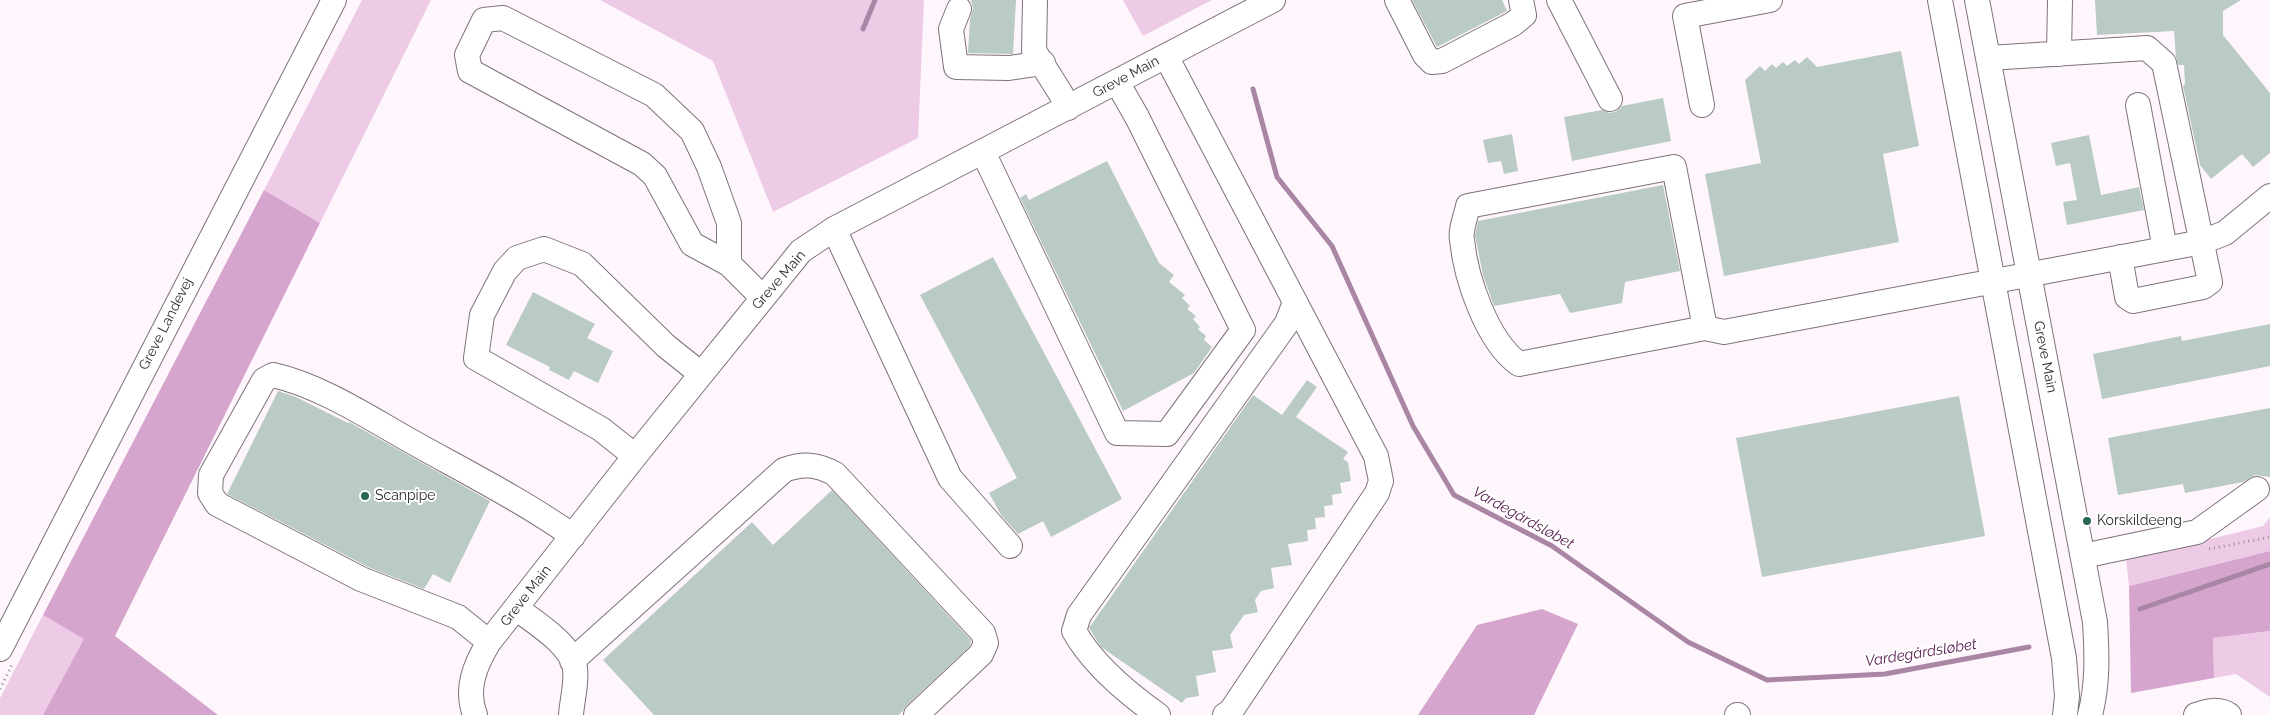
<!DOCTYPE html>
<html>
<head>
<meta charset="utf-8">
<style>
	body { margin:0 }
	canvas { display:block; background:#fef6fc }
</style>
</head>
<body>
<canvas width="2270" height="715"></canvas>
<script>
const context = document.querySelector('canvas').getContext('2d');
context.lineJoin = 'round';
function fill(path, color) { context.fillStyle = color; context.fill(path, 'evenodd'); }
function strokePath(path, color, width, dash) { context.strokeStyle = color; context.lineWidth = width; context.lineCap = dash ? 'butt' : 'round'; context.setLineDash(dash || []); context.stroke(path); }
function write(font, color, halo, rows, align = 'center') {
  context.font = font + ' Raleway,sans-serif'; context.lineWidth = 4; context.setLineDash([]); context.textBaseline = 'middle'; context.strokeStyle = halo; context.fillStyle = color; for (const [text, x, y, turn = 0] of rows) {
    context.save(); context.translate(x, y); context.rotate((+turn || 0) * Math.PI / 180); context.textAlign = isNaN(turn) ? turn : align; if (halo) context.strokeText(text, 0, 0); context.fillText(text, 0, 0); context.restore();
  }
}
fill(new Path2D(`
	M 362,0 L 431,0 L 320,223 L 264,190 Z
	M 600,0 L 924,0 L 918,138 L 773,212 L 713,61 Z
	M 1123,0 L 1212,0 L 1143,36 Z
	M 2270,517 L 2270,551 L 2129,586 L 2126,560 L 2263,526 Z
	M 43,615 L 85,639 L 43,715 L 0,715 L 0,698 Z
	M 2270,631 L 2270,697 L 2236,674 L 2214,678 L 2213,638 Z`), '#edcbe7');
fill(new Path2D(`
	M 264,190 L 320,223 L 115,636 L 218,715 L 43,715 L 84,639 L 43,615 Z
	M 2270,551 L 2270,631 L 2213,638 L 2214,678 L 2131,693 L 2129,586 Z
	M 1542,609 L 1578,624 L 1534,715 L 1418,715 L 1477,625 Z`), '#d6a5ce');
strokePath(new Path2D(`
	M 863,29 L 875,0
	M 1253,89 L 1277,177 L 1332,246 L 1413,426 L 1454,495 L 1552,546 L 1688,642 L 1767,680 L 1885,674 L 2029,647
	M 2140,609 L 2270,564`), '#aa86a5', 5);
fill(new Path2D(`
	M 971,0 L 1016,0 L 1013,54 L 968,53 L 970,19 L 973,8 Z
	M 1412,0 L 1502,0 L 1507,11 L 1437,47 Z
	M 2095,0 L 2241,0 L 2223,11 L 2223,35 L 2270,93 L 2270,153 L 2253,167 L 2242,154 L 2211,179 L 2200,165 L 2183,86 L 2185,84 L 2184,65 L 2178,65 L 2176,58 L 2174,31 L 2097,35 Z
	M 1901,51 L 1919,146 L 1883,154 L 1899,242 L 1724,276 L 1705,174 L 1761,163 L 1745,80 L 1760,66 L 1765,71 L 1772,64 L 1776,68 L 1783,62 L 1787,66 L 1795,60 L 1799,64 L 1807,57 L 1817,67 Z
	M 1663,98 L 1671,141 L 1572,161 L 1564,117 L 1602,110 L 1610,113 L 1617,111 L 1622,106 Z
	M 1512,134 L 1518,171 L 1504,174 L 1501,161 L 1488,163 L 1483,140 Z
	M 2089,135 L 2101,195 L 2139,187 L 2144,210 L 2067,225 L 2063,202 L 2077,200 L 2070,163 L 2056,166 L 2051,143 Z
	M 1107,161 L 1159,263 L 1174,275 L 1169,282 L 1185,295 L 1182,298 L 1190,306 L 1187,309 L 1196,316 L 1193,319 L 1200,327 L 1198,329 L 1206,336 L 1204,340 L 1212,347 L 1194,373 L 1123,411 L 1020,198 L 1026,194 L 1029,200 Z
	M 1663,185 L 1680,271 L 1625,282 L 1622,303 L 1570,313 L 1560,294 L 1494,306 L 1483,275 L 1475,235 L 1478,221 Z
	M 993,257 L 1122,499 L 1051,537 L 1043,521 L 1018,534 L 1001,515 L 989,493 L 1017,478 L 920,295 Z
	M 533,292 L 595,324 L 587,338 L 613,351 L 598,383 L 574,371 L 569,380 L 549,370 L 550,367 L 506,345 Z
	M 2270,324 L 2270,366 L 2102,399 L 2093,354 L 2181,336 L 2182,341 Z
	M 1307,380 L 1317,387 L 1296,417 L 1348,452 L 1343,459 L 1348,462 L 1351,481 L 1340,483 L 1342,493 L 1332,495 L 1333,505 L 1324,506 L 1325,517 L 1315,518 L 1316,529 L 1307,530 L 1308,541 L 1288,544 L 1292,565 L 1271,568 L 1274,588 L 1261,591 L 1255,600 L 1258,612 L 1244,615 L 1230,635 L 1233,648 L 1212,651 L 1216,672 L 1196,676 L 1199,696 L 1186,698 L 1182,703 L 1101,647 L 1089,628 L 1253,395 L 1282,415 Z
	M 278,391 L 296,397 L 348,423 L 349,422 L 490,501 L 450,583 L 433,574 L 424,589 L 368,567 L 227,494 Z
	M 1959,396 L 1985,536 L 1762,577 L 1736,438 Z
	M 2270,408 L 2270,477 L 2255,475 L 2243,482 L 2185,493 L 2183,484 L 2118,495 L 2108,438 Z
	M 832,490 L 971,640 L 970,646 L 907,705 L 899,715 L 654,715 L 603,660 L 752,522 L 773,545 Z`), '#bacac4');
const minor = new Path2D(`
	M 1035,0 L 1034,51 L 1061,94 L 1068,108
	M 1397,0 L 1425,55 L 1432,62 L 1442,61 L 1513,24 L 1524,15 L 1521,0
	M 1559,0 L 1610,99
	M 1940,0 L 2064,658 L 2067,696 L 2065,715
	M 1977,0 L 2095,622 C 2097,654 2098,684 2090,715
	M 959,9 L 951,29 L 956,67 L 1009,68 L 1043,63
	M 2059,54 L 2060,0
	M 1166,56 L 1376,456 L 1381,481 L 1377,493 L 1231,711 L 1225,715
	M 1989,58 L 2147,48 L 2164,63 L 2210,282 L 2203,287 L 2133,301 L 2127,297 L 2120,257
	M 1702,105 L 1685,16 L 1770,0
	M 2138,105 L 2165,249
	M 983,152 L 1117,433 L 1167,434 L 1243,330 L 1137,117 L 1117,82
	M 1674,167 L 1705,328 L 1519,364 C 1487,341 1466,279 1462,240 C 1460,230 1466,216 1468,206 Z
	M 834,229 L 950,478 L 1010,546
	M 729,264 L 692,244 L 655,176 L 642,164 L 470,71 L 467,55 L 484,20 L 503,18 L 654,95 L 692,131 L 709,167 L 729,223 L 729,264 L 763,298
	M 1705,328 L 1724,332 L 2202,242 L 2225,233 L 2270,196
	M 635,456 L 601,429 L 476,358 L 482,315 L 505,271 L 517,258 L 544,249 L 582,264 L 666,346 L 701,374
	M 2083,556 L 2197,532 L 2257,489
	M 516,608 C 534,622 571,644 575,668 C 577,684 572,700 571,715
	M 489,642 L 458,617 L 361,579 L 217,504 L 210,493 L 211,475 L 264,380 L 273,375 C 322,386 371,419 416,444 C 468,473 523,501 573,536
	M 0,649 L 334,0
	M 572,661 L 784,470 C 803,463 817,464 835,474 L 983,633 L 986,643 L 981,654 L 916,715
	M 475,715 C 465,689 475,665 489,642 L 635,456 L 801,251 L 834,229 L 1273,0
	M 1158,715 C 1127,693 1093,665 1074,631 L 1079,615 L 1287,323 L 1295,302
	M 1737,715 L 1738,715
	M 2196,715 C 2207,711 2219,708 2229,715`);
strokePath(minor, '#7e727c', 26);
strokePath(new Path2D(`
	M 2209,549 L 2270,537
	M 0,689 L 12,665`), '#958f94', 3, [1, 4]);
strokePath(minor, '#fff', 24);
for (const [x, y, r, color] of [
	[365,496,5,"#276653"],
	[2087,521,5,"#276653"]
]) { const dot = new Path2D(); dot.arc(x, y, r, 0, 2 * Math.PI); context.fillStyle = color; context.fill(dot); strokePath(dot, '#fff', 2); }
write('14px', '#2f2b2f', '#fff', [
	["Greve Main",1126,77,-28],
	["Greve Main",779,280,-49],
	["Greve Landevej",166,324,-63],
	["Greve Main",2045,357,79],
	["Greve Main",526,596,-52]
]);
write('14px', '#2f2b2f', '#fff', [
	["Scanpipe",375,496],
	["Korskildeeng",2097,521]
], 'left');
write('italic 15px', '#5a2054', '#fff', [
	["Vardegårdsløbet",1523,518,29],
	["Vardegårdsløbet",1921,653,-9]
]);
</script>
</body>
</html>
